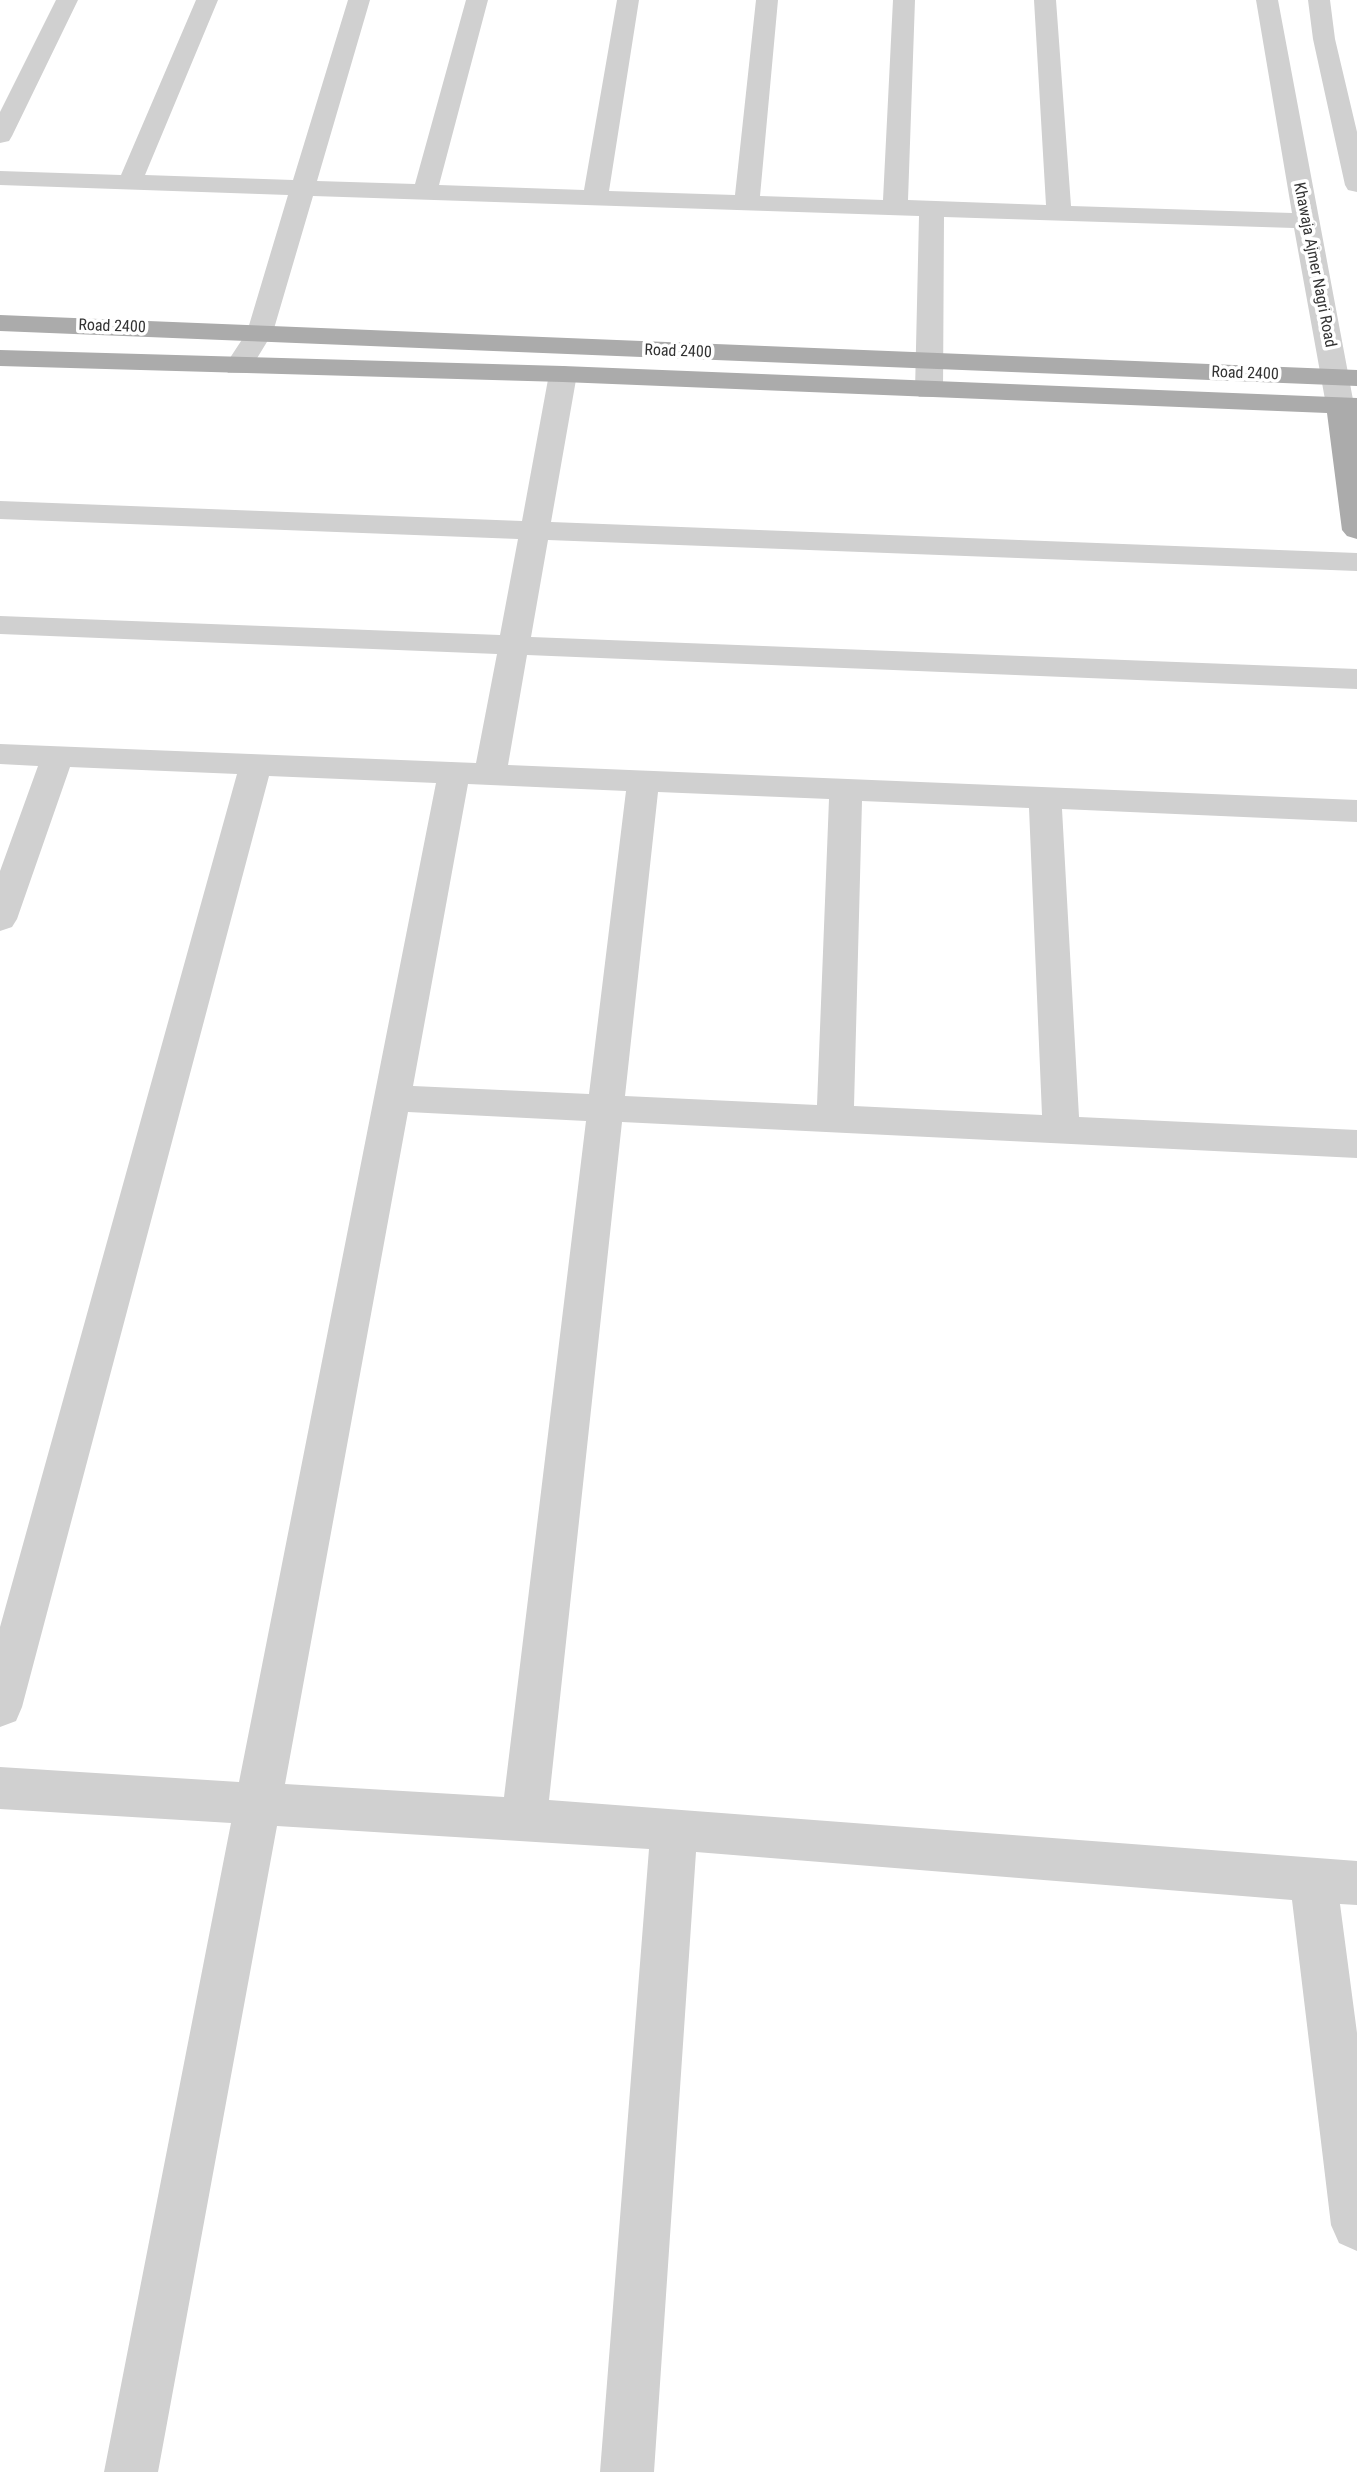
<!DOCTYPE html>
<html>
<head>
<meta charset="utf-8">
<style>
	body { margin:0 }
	canvas { display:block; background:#fff }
</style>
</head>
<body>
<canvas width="1357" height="2472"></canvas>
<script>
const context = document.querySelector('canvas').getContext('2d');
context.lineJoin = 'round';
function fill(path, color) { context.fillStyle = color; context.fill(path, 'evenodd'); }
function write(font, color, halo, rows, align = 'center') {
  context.font = font + ' "Roboto Condensed",sans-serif'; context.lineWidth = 7; context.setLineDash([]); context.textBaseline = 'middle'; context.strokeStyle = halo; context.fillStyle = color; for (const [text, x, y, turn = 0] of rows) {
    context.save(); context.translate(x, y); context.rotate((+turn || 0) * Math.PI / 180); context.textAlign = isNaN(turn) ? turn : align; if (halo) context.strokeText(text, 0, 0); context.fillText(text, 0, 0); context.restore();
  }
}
fill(new Path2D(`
	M 56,0 L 78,0 L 12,136 L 9,141 L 0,143 L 0,112 Z
	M 196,0 L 218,0 L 145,175 L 293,180 L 348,0 L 370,0 L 317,181 L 415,184 L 466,0 L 488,0 L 439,185 L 584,190 L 617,0 L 639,0 L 609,191 L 735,195 L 756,0 L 778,0 L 760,196 L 883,200 L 893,0 L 915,0 L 908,200 L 1046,205 L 1034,0 L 1056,0 L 1071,206 L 1292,213 L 1256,0 L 1278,0 L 1354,405 L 1350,411 L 1330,411 L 1326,405 L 1294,228 L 944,217 L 943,391 L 939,397 L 919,397 L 915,391 L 919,216 L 313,196 L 273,332 L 248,373 L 228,373 L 224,367 L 247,332 L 288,195 L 0,185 L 0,171 L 121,175 Z
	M 1308,0 L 1330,0 L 1335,39 L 1357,132 L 1357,192 L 1348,190 L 1345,185 L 1313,39 Z
	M 563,366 L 573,368 L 577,374 L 551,522 L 1357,553 L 1357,571 L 548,540 L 531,637 L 1357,669 L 1357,689 L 527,655 L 508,765 L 1357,800 L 1357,822 L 1062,809 L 1079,1117 L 1357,1130 L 1357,1158 L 622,1122 L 549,1800 L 1357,1861 L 1357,1905 L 1340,1904 L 1357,2033 L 1357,2251 L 1339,2243 L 1331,2225 L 1292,1900 L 696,1852 L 654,2472 L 600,2472 L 649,1849 L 277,1826 L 158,2472 L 104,2472 L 231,1823 L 0,1809 L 0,1767 L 239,1782 L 436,783 L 269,776 L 22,1707 L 16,1721 L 0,1727 L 0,1627 L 237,774 L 70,767 L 17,919 L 12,927 L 0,931 L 0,871 L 38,766 L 0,764 L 0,744 L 476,763 L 497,654 L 0,634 L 0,616 L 500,635 L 518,539 L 0,519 L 0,501 L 522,521 L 549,374 L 553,368 ZM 468,784 L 626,791 L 589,1094 L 413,1086 ZM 658,792 L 829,799 L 817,1105 L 625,1096 ZM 862,801 L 1029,808 L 1042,1115 L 854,1106 ZM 408,1112 L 586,1121 L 504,1797 L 285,1784 Z`), '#d0d0d0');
fill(new Path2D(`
	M 0,315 L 1357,370 L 1357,386 L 0,331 Z
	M 0,350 L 563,366 L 1357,398 L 1357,539 L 1347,536 L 1342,530 L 1327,413 L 563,382 L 0,366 Z`), '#ababab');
write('16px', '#333', '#fff', [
	["Khawaja Ajmer Nagri Road",1314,265,79],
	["Road 2400",112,327,2],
	["Road 2400",678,352,2],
	["Road 2400",1245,374,2]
]);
</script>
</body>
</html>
